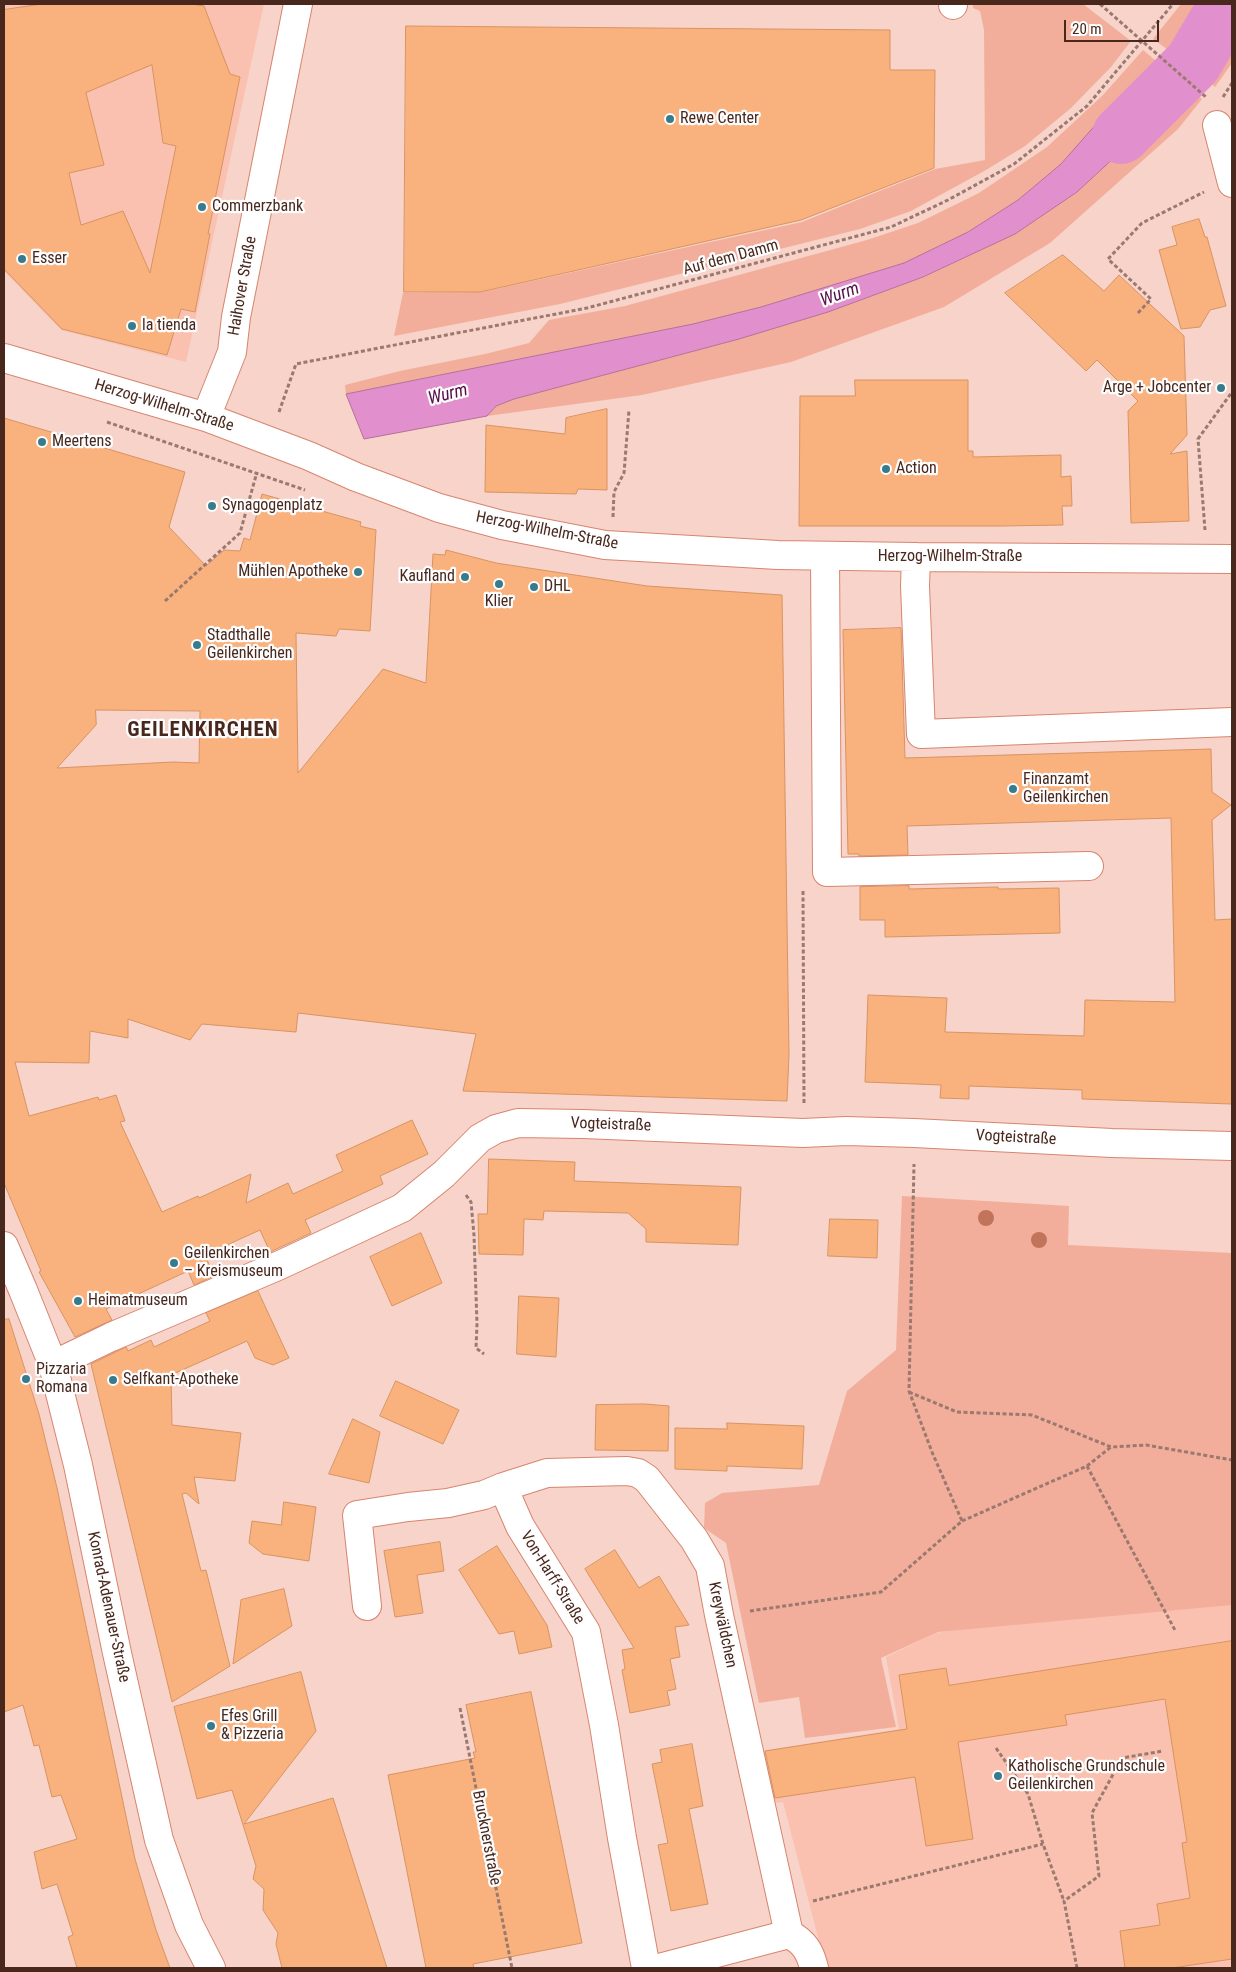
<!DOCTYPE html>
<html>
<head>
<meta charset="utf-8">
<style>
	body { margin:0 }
	#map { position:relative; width:1236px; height:1972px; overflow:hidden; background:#f7d3c9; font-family:"Roboto Condensed",sans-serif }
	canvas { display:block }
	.frame { position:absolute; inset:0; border:5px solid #48271d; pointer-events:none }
	.scale { position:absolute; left:1064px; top:20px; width:95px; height:22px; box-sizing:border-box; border:2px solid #48271d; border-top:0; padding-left:6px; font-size:15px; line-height:18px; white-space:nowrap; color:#48271d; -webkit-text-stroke:4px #fdfdfd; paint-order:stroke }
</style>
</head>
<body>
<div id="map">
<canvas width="1236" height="1972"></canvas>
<div class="frame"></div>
<div class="scale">20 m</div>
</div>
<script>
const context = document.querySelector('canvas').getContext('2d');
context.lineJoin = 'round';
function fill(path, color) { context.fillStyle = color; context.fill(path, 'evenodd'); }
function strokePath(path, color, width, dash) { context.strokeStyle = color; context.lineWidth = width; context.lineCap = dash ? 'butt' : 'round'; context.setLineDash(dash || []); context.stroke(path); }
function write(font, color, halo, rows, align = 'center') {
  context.font = font + ' "Roboto Condensed",sans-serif'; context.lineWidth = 4.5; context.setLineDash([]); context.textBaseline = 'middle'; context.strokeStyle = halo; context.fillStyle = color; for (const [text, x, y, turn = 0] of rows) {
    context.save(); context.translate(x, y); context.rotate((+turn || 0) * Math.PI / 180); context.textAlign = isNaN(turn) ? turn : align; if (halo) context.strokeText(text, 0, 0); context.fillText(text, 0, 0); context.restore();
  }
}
fill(new Path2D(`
	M 4,4 L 264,4 L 186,362 L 61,330 L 4,271 Z
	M 1232,1604 L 1232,1968 L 826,1968 L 783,1802 L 769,1804 L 761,1751 L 899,1729 L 886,1657 L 936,1633 L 1027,1619 Z`), '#fac1b0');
fill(new Path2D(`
	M 973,4 L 1083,4 L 1131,41 L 1111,67 L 1071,108 L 1025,146 L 986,170 L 911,211 L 860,229 L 560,304 L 394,336 L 403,293 L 482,292 L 802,222 L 935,169 L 985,160 L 984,30 L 980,11 L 973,8 Z
	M 1181,4 L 1217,4 L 1204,29 L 1182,60 L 1153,39 Z
	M 1232,19 L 1232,63 L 1215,87 L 1198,71 Z
	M 1143,50 L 1168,71 L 1128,114 L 1098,123 L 1061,164 L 1018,200 L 968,232 L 904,263 L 761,307 L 693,324 L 346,394 L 345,385 L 400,371 L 485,354 L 529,343 L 549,320 L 625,306 L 867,240 L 918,223 L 979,193 L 1047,147 L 1103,95 Z
	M 1185,85 L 1202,99 L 1178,129 L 1050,243 L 944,307 L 791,362 L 642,395 L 487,416 L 496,406 L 514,399 L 739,339 L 828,312 L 924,277 L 1015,234 L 1077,192 L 1130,143 Z
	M 902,1196 L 1069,1206 L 1068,1245 L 1232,1253 L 1232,1605 L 938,1632 L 881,1658 L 896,1727 L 805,1738 L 799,1697 L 759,1703 L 726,1543 L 704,1528 L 705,1503 L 722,1493 L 819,1485 L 847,1391 L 896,1350 Z`), '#f2ae9b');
const water = new Path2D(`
	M 1217,4 L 1232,4 L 1232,19 L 1198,71 L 1182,60 L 1204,29 Z
	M 1168,71 L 1185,85 L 1130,143 L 1077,192 L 1015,234 L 923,277 L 828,312 L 739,339 L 514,399 L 496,406 L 487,416 L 364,439 L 346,394 L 693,324 L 761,307 L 904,263 L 968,232 L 1018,200 L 1061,164 L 1098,122 L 1128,114 Z`);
fill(water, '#e190cd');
strokePath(water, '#b37098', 1);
strokePath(new Path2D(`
	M 1121,135 L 1193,63 L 1228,4`), '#e190cd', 58);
const building = new Path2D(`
	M 42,4 L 192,4 L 204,6 L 230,74 L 240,77 L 208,234 L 210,234 L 195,312 L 181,309 L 167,355 L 62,329 L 4,269 L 4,10 ZM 152,65 L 163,143 L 176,146 L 150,273 L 123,211 L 81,225 L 69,173 L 104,165 L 86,93 Z
	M 406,26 L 890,30 L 890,70 L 935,70 L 934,168 L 801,220 L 480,292 L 404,292 Z
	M 1199,219 L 1205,237 L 1207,237 L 1226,306 L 1210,310 L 1200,327 L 1181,329 L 1159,250 L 1177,245 L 1172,227 Z
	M 1063,255 L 1104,291 L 1119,275 L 1184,336 L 1187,435 L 1170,454 L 1187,451 L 1189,521 L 1131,523 L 1128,411 L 1138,401 L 1097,360 L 1086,371 L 1005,293 Z
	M 855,380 L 968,380 L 968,451 L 973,451 L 973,457 L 1061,455 L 1061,477 L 1071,476 L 1072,506 L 1062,506 L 1063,525 L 1002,526 L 799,526 L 800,396 L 855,396 Z
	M 607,409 L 607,490 L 578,489 L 576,494 L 485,492 L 486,425 L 565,434 L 566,418 Z
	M 4,418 L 185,472 L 169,527 L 206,566 L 224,550 L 240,551 L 244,538 L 250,540 L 262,494 L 361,522 L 360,526 L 376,530 L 370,631 L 339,629 L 336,636 L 296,633 L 298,773 L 383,669 L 426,683 L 433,554 L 445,555 L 446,550 L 496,563 L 647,586 L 782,595 L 789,1054 L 787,1101 L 463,1091 L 476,1034 L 298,1013 L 296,1032 L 202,1024 L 190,1040 L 128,1019 L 128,1038 L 90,1031 L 89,1063 L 15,1062 L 29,1116 L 98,1097 L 99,1100 L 116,1095 L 125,1121 L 120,1122 L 162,1212 L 198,1196 L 199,1198 L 251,1174 L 246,1203 L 288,1183 L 293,1194 L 343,1171 L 336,1155 L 412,1120 L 428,1154 L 380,1176 L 383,1184 L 305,1220 L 311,1233 L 270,1252 L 260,1230 L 205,1255 L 214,1276 L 194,1285 L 188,1271 L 106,1309 L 112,1320 L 75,1337 L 39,1272 L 41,1271 L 4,1183 ZM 96,710 L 200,711 L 199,763 L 173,762 L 57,768 L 96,725 Z
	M 901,628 L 905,758 L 1211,749 L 1212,792 L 1231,805 L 1212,820 L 1215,920 L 1232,919 L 1232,1104 L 1082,1099 L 1082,1090 L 969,1086 L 969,1099 L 940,1098 L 941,1085 L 865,1082 L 868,995 L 947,998 L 945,1032 L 1084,1036 L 1085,1000 L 1175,1002 L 1171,818 L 907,826 L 908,855 L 859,856 L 859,854 L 848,854 L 843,630 Z
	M 909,886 L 909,889 L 998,887 L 998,889 L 1059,888 L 1060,933 L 885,937 L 885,920 L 860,920 L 860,887 Z
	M 489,1159 L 575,1162 L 574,1181 L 741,1187 L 738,1245 L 646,1242 L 646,1229 L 628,1213 L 544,1211 L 543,1220 L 524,1219 L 523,1255 L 479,1254 L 478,1214 L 487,1214 Z
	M 830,1219 L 878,1220 L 877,1258 L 828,1256 Z
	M 421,1233 L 442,1283 L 392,1306 L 370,1257 Z
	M 258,1291 L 289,1358 L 273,1365 L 255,1358 L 247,1341 L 171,1375 L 172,1425 L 241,1433 L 235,1481 L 194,1477 L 199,1504 L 186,1493 L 182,1494 L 201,1571 L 206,1570 L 230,1666 L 172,1702 L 91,1364 L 126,1347 L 128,1351 L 151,1340 L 154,1347 L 210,1321 L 206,1313 Z
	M 519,1296 L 559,1298 L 556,1357 L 517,1354 Z
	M 9,1319 L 39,1414 L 57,1488 L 135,1859 L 156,1930 L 170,1968 L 77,1968 L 68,1937 L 73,1935 L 57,1884 L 42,1889 L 34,1852 L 77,1839 L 61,1795 L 52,1797 L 39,1745 L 34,1746 L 23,1705 L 4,1712 L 4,1320 Z
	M 396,1381 L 459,1410 L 443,1444 L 380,1416 Z
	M 645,1404 L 669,1406 L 668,1451 L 595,1450 L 596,1405 Z
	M 353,1419 L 380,1432 L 369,1483 L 329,1474 Z
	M 727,1423 L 804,1426 L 802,1469 L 727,1466 L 727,1471 L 675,1469 L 675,1428 L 727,1429 Z
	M 284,1502 L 316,1507 L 309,1561 L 263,1554 L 249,1543 L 252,1521 L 281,1525 Z
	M 440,1542 L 444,1571 L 417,1575 L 423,1613 L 395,1617 L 384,1551 Z
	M 497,1546 L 547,1625 L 552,1647 L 519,1654 L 514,1631 L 499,1634 L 459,1570 Z
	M 615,1550 L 639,1588 L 659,1576 L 689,1625 L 675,1627 L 680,1657 L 670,1659 L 676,1689 L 667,1691 L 670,1705 L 630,1713 L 622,1670 L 625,1669 L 622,1650 L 634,1648 L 585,1569 Z
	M 284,1589 L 292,1626 L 233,1664 L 241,1600 Z
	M 1232,1641 L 1232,1959 L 1172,1968 L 1125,1968 L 1120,1931 L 1160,1925 L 1157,1904 L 1190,1898 L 1182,1843 L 1187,1842 L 1165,1699 L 1065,1715 L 1067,1725 L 958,1742 L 973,1839 L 926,1846 L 915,1777 L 775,1798 L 765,1751 L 907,1729 L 899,1675 L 946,1668 L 949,1685 Z
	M 301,1672 L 316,1731 L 244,1824 L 333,1798 L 387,1968 L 282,1968 L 276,1944 L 278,1933 L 263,1910 L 264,1889 L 253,1879 L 256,1866 L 232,1790 L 197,1799 L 174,1707 Z
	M 531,1692 L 582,1943 L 473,1964 L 474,1968 L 426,1968 L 388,1775 L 475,1758 L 473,1752 L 476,1752 L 466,1705 Z
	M 692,1744 L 703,1806 L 689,1809 L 708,1904 L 671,1911 L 658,1845 L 668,1843 L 652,1764 L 662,1762 L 660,1750 Z`);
fill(building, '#f9b27e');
strokePath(building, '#d89361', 1);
const minor = new Path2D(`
	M 953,5 L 953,4
	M 1217,125 L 1232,183
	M 4,358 L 206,417 L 309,456 L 356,477 L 439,508 L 502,525 L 605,545 L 778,555 L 916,557 L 1232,559
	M 206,417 L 232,352 L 236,317 L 298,4
	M 825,556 L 827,872 L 1089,866
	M 916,557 L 915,586 L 921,734 L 1232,722
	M 4,1246 L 23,1290 L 53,1365 L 78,1465 L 117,1653 L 159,1840 L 189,1925 L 211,1968
	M 53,1365 L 111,1337 L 280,1265 L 402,1208 L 444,1174 L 480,1138 L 496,1129 L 518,1123 L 583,1124 L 803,1133 L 846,1131 L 914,1133 L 1112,1143 L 1232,1146
	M 503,1487 L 520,1526 L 586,1632 L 604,1725 L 622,1838 L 646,1968
	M 367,1606 L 357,1515 L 408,1507 L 448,1503 L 484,1495 L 503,1487 L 547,1473 L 627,1471 L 638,1473 L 647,1479 L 694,1539 L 710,1566 L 719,1615 L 789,1934
	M 659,1968 L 789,1934 C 804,1942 810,1951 814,1968`);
strokePath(minor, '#d7856e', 30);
strokePath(new Path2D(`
	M 1100,4 L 1207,98
	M 1223,97 L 1232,83
	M 1138,313 L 1151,299 L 1108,259 L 1142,223 L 1204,192
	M 279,412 L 296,364 L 587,308 L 891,227 L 948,200 L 1014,164 L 1087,106 L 1173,4
	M 107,422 L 305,490
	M 613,517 L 614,492 L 624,473 L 629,410
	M 1205,530 L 1198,439 L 1232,392
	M 165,601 L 240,533 L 257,472
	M 803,891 L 804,1104
	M 466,1195 L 471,1202 L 474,1235 L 477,1324 L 476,1348 L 484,1354
	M 909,1392 L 957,1412 L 1032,1415 L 1111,1447 L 1146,1445 L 1232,1460
	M 1087,1466 L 1111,1447
	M 962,1521 L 1087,1466 L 1176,1632
	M 750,1611 L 881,1592 L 962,1521 L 932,1452 L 909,1391 L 914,1164
	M 460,1708 L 512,1968
	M 996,1748 L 1028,1794 L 1043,1844 L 1064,1901
	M 813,1901 L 1043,1844
	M 1077,1968 L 1064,1901 L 1099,1876 L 1092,1813 L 1122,1758 L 1163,1751`), '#9b796f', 3, [4, 2.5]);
strokePath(minor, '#fff', 28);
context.fillStyle = '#c2745a';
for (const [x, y] of [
	[986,1218],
	[1039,1240]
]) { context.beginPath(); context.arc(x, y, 8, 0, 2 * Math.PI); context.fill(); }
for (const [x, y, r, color] of [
	[670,119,5,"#387b8c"],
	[202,207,5,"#387b8c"],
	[22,259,5,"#387b8c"],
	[132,326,5,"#387b8c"],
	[1221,388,5,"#387b8c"],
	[42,442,5,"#387b8c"],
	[886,469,5,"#387b8c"],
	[212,506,5,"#387b8c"],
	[358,572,5,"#387b8c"],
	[465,577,5,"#387b8c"],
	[499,584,5,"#387b8c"],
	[534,587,5,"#387b8c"],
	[197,645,5,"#387b8c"],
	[1013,789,5,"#387b8c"],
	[174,1263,5,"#387b8c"],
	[78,1301,5,"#387b8c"],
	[26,1379,5,"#387b8c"],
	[113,1380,5,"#387b8c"],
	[211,1726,5,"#387b8c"],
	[998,1776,5,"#387b8c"]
]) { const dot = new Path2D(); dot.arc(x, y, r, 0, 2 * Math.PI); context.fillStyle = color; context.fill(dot); strokePath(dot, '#fdfdfd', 2); }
write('16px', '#48271d', '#fdfdfd', [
	["Rewe Center",680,119],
	["Commerzbank",212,207],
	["Esser",32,259],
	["la tienda",142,326],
	["Arge + Jobcenter",1211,388,"right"],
	["Meertens",52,442],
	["Action",896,469],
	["Synagogenplatz",222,506],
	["Mühlen Apotheke",348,572,"right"],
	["Kaufland",455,577,"right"],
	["DHL",544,587],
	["Klier",499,602,"center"],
	["Stadthalle",207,636],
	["Geilenkirchen",207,654],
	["Finanzamt",1023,780],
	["Geilenkirchen",1023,798],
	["Geilenkirchen",184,1254],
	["– Kreismuseum",184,1272],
	["Heimatmuseum",88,1301],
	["Pizzaria",36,1370],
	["Romana",36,1388],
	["Selfkant-Apotheke",123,1380],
	["Efes Grill",221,1717],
	["& Pizzeria",221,1735],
	["Katholische Grundschule",1008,1767],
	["Geilenkirchen",1008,1785]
], 'left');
write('16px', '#48271d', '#fdfdfd', [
	["Auf dem Damm",731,258,-15],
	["Haihover Straße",243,286,-80],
	["Herzog-Wilhelm-Straße",164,406,17],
	["Herzog-Wilhelm-Straße",547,531,11],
	["Herzog-Wilhelm-Straße",950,557],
	["Vogteistraße",611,1125,2],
	["Vogteistraße",1016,1138,3],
	["Von-Harff-Straße",552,1578,58],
	["Konrad-Adenauer-Straße",108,1607,78],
	["Kreywäldchen",722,1625,78],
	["Brucknerstraße",486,1838,79]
]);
write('italic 18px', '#57104a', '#fdfdfd', [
	["Wurm",840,295,-20],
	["Wurm",448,395,-14]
]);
context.letterSpacing = '1px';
write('bold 21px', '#48271d', '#fdfdfd', [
	["GEILENKIRCHEN",203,731]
]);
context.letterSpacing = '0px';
</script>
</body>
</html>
